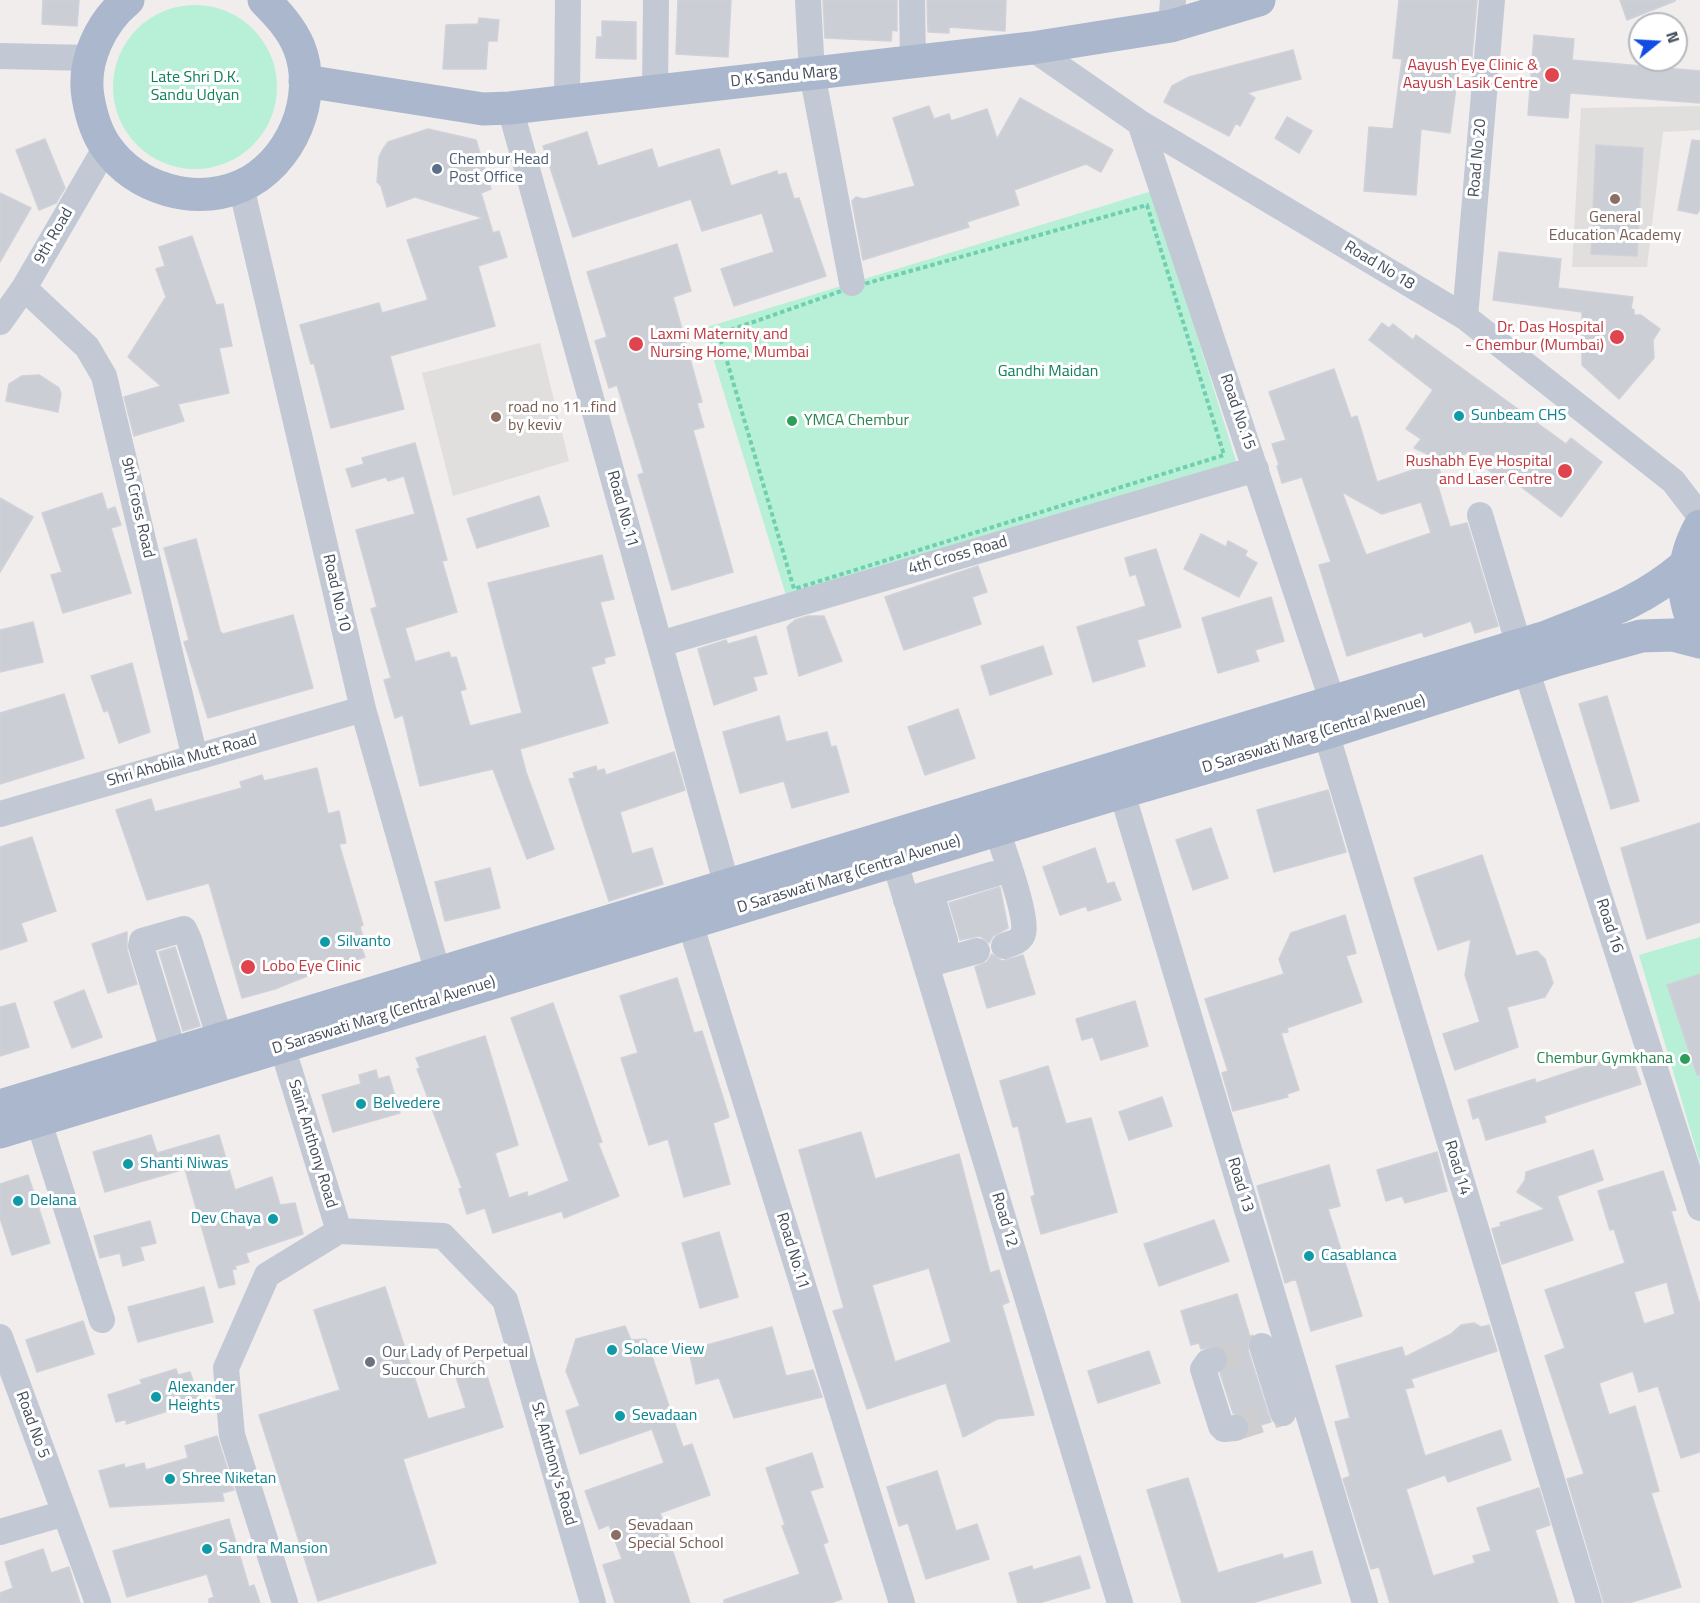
<!DOCTYPE html>
<html>
<head>
<meta charset="utf-8">
<style>
	body { margin:0 }
	#map { position:relative; width:1700px; height:1603px; overflow:hidden; background:#f0edec; font-family:"Titillium Web",sans-serif }
	canvas { display:block }
	.north { position:absolute; left:1628px; top:12px; width:60px; height:60px; box-sizing:border-box; background:#fff; border:2px solid #b4b8bd; border-radius:50%; rotate:72deg; font-size:16px; font-weight:700; line-height:24px; text-align:center; color:#444d5b }
	.north::after { content:''; display:block; margin:auto; width:21px; height:27px; background:#114ce5; clip-path:polygon(50% 0,100% 100%,50% 72%,0 100%) }
</style>
</head>
<body>
<div id="map">
<canvas width="1700" height="1603"></canvas>
<div class="north">N</div>
</div>
<script>
const context = document.querySelector('canvas').getContext('2d');
context.lineJoin = 'round';
function fill(path, color) { context.fillStyle = color; context.fill(path, 'evenodd'); }
function strokePath(path, color, width, dash) { context.strokeStyle = color; context.lineWidth = width; context.lineCap = dash ? 'butt' : 'round'; context.setLineDash(dash || []); context.stroke(path); }
function write(font, color, halo, rows, align = 'center') {
  context.font = font + ' "Titillium Web",sans-serif'; context.lineWidth = 6; context.setLineDash([]); context.textBaseline = 'middle'; context.strokeStyle = halo; context.fillStyle = color; for (const [text, x, y, turn = 0] of rows) {
    context.save(); context.translate(x, y); context.rotate((+turn || 0) * Math.PI / 180); context.textAlign = isNaN(turn) ? turn : align; if (halo) context.strokeText(text, 0, 0); context.fillText(text, 0, 0); context.restore();
  }
}
fill(new Path2D(`
	M 1700,106 L 1700,130 L 1663,132 L 1647,267 L 1572,267 L 1581,108 Z
	M 540,343 L 569,461 L 453,496 L 422,373 Z`), '#e1dede');
fill(new Path2D(`
	M113 87a82 82 0 1 1 164 0a82 82 0 1 1-164 0Z
	M 1152,191 L 1237,464 L 788,602 L 704,328 Z
	M 1700,937 L 1700,1163 L 1639,955 Z`), '#b8f0d7');
const building = new Path2D(`
	M 43,0 L 79,0 L 77,26 L 42,24 Z
	M 678,0 L 731,0 L 728,57 L 676,54 Z
	M 823,0 L 897,0 L 897,31 L 892,30 L 891,41 L 825,38 Z
	M 927,0 L 1006,0 L 1005,31 L 949,27 L 949,33 L 928,32 Z
	M 1399,0 L 1477,0 L 1471,67 L 1459,65 L 1450,133 L 1421,129 L 1416,195 L 1364,191 L 1369,127 L 1393,129 L 1402,59 L 1393,58 Z
	M 1620,0 L 1675,0 L 1675,1 L 1627,20 Z
	M 479,18 L 499,20 L 497,41 L 488,41 L 486,69 L 443,69 L 446,25 L 478,24 Z
	M 602,21 L 636,22 L 636,59 L 596,58 L 597,37 L 602,37 Z
	M 1534,35 L 1574,39 L 1572,60 L 1700,71 L 1700,103 L 1570,93 L 1568,118 L 1528,115 Z
	M 1293,50 L 1301,79 L 1247,93 L 1255,98 L 1240,126 L 1236,123 L 1229,136 L 1164,102 L 1172,86 L 1189,77 Z
	M 1020,98 L 1113,150 L 1101,172 L 1086,164 L 1014,190 L 1019,205 L 967,222 L 969,227 L 863,260 L 852,201 L 856,197 L 864,199 L 915,186 L 893,118 L 929,106 L 934,119 L 949,114 L 951,121 L 987,109 L 997,139 Z
	M 1287,117 L 1312,131 L 1299,153 L 1275,138 Z
	M 428,129 L 476,140 L 491,189 L 481,193 L 493,233 L 499,231 L 507,257 L 478,266 L 495,326 L 390,356 L 404,409 L 331,428 L 314,363 L 311,364 L 300,325 L 379,303 L 382,313 L 428,300 L 407,240 L 483,218 L 415,197 L 387,207 L 381,186 L 377,182 L 379,157 L 383,149 L 388,142 Z
	M 587,132 L 598,166 L 652,149 L 658,168 L 719,149 L 731,186 L 777,171 L 778,175 L 786,173 L 794,199 L 799,198 L 826,276 L 734,306 L 721,269 L 774,252 L 762,213 L 702,231 L 691,199 L 573,237 L 543,146 Z
	M 45,139 L 65,188 L 56,203 L 39,210 L 16,150 Z
	M 1692,140 L 1700,141 L 1700,209 L 1697,214 L 1678,210 Z
	M 1596,145 L 1643,148 L 1637,256 L 1591,254 Z
	M 0,193 L 31,208 L 0,262 Z
	M 192,236 L 216,305 L 223,304 L 232,346 L 219,348 L 229,393 L 178,404 L 184,421 L 134,436 L 124,397 L 161,386 L 128,357 L 166,297 L 156,269 L 165,266 L 159,247 Z
	M 677,244 L 691,291 L 673,297 L 702,402 L 697,403 L 704,427 L 693,430 L 733,572 L 672,590 L 638,475 L 644,473 L 617,385 L 609,388 L 595,341 L 607,337 L 587,272 Z
	M 1499,252 L 1561,259 L 1558,288 L 1633,297 L 1631,308 L 1634,310 L 1634,315 L 1641,315 L 1660,329 L 1653,340 L 1654,358 L 1619,399 L 1582,365 L 1582,312 L 1493,300 Z
	M 1382,323 L 1389,328 L 1393,324 L 1413,340 L 1416,335 L 1566,444 L 1571,438 L 1602,462 L 1561,517 L 1512,480 L 1508,485 L 1466,453 L 1449,464 L 1414,448 L 1421,439 L 1406,429 L 1433,390 L 1369,340 Z
	M 1334,369 L 1351,418 L 1357,416 L 1377,482 L 1437,462 L 1443,481 L 1437,483 L 1450,527 L 1467,523 L 1498,626 L 1475,633 L 1471,621 L 1424,637 L 1422,632 L 1347,656 L 1319,565 L 1331,562 L 1302,477 L 1282,483 L 1277,466 L 1279,465 L 1272,444 L 1286,440 L 1269,392 ZM 1342,492 L 1382,514 L 1421,502 L 1431,533 L 1366,555 Z
	M 39,375 L 59,388 L 61,394 L 58,412 L 6,401 L 9,384 L 22,376 Z
	M 415,443 L 447,560 L 442,561 L 457,612 L 405,628 L 415,662 L 449,652 L 451,658 L 456,657 L 466,689 L 460,691 L 470,726 L 522,713 L 488,583 L 602,555 L 614,599 L 600,602 L 615,655 L 604,658 L 605,663 L 591,667 L 608,723 L 520,749 L 526,772 L 554,849 L 527,859 L 493,769 L 420,786 L 403,715 L 395,718 L 384,680 L 391,678 L 371,609 L 377,607 L 356,530 L 415,514 L 404,476 L 388,481 L 386,477 L 352,487 L 346,469 L 364,464 L 362,458 Z
	M 102,493 L 107,510 L 115,507 L 121,525 L 111,528 L 131,593 L 63,613 L 51,575 L 62,572 L 42,513 Z
	M 539,496 L 549,526 L 477,548 L 467,519 Z
	M 0,498 L 33,517 L 0,572 Z
	M 1201,534 L 1226,547 L 1228,541 L 1247,551 L 1245,556 L 1257,563 L 1239,597 L 1184,569 Z
	M 196,539 L 220,631 L 223,634 L 293,615 L 313,688 L 208,718 L 184,642 L 189,640 L 164,548 Z
	M 1156,549 L 1181,627 L 1137,640 L 1145,666 L 1093,682 L 1077,627 L 1146,606 L 1136,574 L 1130,576 L 1125,558 Z
	M 978,566 L 987,592 L 972,597 L 981,624 L 904,650 L 885,597 Z
	M 1271,597 L 1284,641 L 1255,650 L 1259,661 L 1218,673 L 1202,618 Z
	M 808,616 L 824,616 L 842,661 L 799,676 L 787,627 L 795,620 Z
	M 33,622 L 43,662 L 0,672 L 0,630 Z
	M 756,636 L 767,674 L 753,677 L 757,690 L 714,705 L 698,649 L 726,640 L 728,644 Z
	M 1043,646 L 1052,674 L 990,695 L 981,666 Z
	M 132,663 L 150,732 L 119,743 L 108,710 L 104,712 L 91,676 Z
	M 64,694 L 84,758 L 0,784 L 0,713 Z
	M 1607,696 L 1639,801 L 1611,809 L 1579,704 Z
	M 958,709 L 975,758 L 925,775 L 908,727 Z
	M 779,716 L 786,742 L 827,732 L 831,747 L 836,746 L 849,792 L 792,808 L 784,781 L 740,793 L 723,732 Z
	M 674,752 L 685,790 L 620,812 L 632,854 L 652,848 L 663,884 L 609,901 L 569,779 L 575,778 L 573,773 L 596,766 L 597,771 L 604,769 L 606,775 Z
	M 317,768 L 328,814 L 339,811 L 346,843 L 339,844 L 363,925 L 360,927 L 364,940 L 360,944 L 365,957 L 350,962 L 337,958 L 315,966 L 317,972 L 275,989 L 242,998 L 209,883 L 147,900 L 116,810 L 151,799 L 155,812 L 242,788 L 240,782 L 262,775 L 264,781 Z
	M 1328,790 L 1346,852 L 1274,872 L 1257,810 Z
	M 1700,823 L 1700,922 L 1647,939 L 1621,848 Z
	M 1211,828 L 1228,878 L 1193,890 L 1176,840 Z
	M 32,837 L 56,911 L 21,923 L 27,941 L 0,950 L 0,847 Z
	M 1095,848 L 1107,884 L 1114,882 L 1121,900 L 1088,911 L 1086,906 L 1060,915 L 1043,867 Z
	M 1482,855 L 1516,956 L 1537,951 L 1545,959 L 1553,983 L 1545,997 L 1507,1007 L 1518,1047 L 1455,1070 L 1443,1034 L 1480,1022 L 1465,975 L 1471,939 L 1438,950 L 1414,878 Z
	M 490,868 L 500,908 L 445,921 L 435,882 Z
	M 1000,887 L 1008,928 L 993,936 L 989,943 L 980,936 L 960,940 L 949,903 Z
	M 1345,915 L 1356,953 L 1346,956 L 1362,1002 L 1287,1028 L 1288,1032 L 1281,1033 L 1299,1090 L 1287,1094 L 1288,1097 L 1233,1111 L 1222,1073 L 1228,1071 L 1205,999 L 1284,974 L 1279,959 L 1291,933 Z
	M 127,932 L 127,950 L 137,984 L 108,993 L 92,944 Z
	M 175,947 L 200,1026 L 183,1031 L 159,952 Z
	M 992,954 L 1002,961 L 1023,955 L 1035,994 L 987,1008 L 975,967 L 987,962 Z
	M 1700,974 L 1700,1075 L 1697,1075 L 1667,985 Z
	M 677,978 L 694,1033 L 702,1031 L 729,1117 L 713,1123 L 730,1184 L 684,1197 L 668,1139 L 649,1145 L 621,1058 L 638,1053 L 620,996 Z
	M 84,990 L 102,1037 L 72,1048 L 54,1002 Z
	M 1135,1001 L 1148,1046 L 1101,1060 L 1093,1037 L 1082,1040 L 1076,1019 Z
	M 15,1003 L 29,1047 L 0,1056 L 0,1007 Z
	M 553,1003 L 602,1142 L 598,1143 L 619,1196 L 564,1218 L 562,1211 L 493,1233 L 485,1208 L 467,1214 L 459,1189 L 462,1188 L 417,1069 L 420,1068 L 416,1058 L 485,1036 L 518,1145 L 495,1153 L 509,1198 L 527,1192 L 528,1197 L 569,1181 L 511,1018 Z
	M 1630,1052 L 1641,1084 L 1544,1116 L 1546,1122 L 1486,1140 L 1479,1117 L 1473,1119 L 1468,1100 L 1535,1079 L 1536,1083 Z
	M 1048,1066 L 1066,1124 L 1091,1118 L 1117,1212 L 1041,1234 L 1031,1197 L 1035,1195 L 1018,1126 L 1013,1127 L 1000,1081 Z
	M 376,1070 L 378,1079 L 389,1076 L 400,1113 L 333,1132 L 322,1095 L 361,1084 L 359,1075 Z
	M 1162,1097 L 1172,1126 L 1129,1140 L 1119,1112 Z
	M 861,1132 L 875,1179 L 959,1154 L 990,1273 L 999,1270 L 1009,1302 L 1002,1305 L 1034,1415 L 997,1419 L 963,1437 L 946,1383 L 867,1409 L 833,1311 L 844,1308 L 799,1150 ZM 929,1268 L 951,1342 L 895,1362 L 872,1285 Z
	M 151,1135 L 157,1153 L 219,1135 L 235,1190 L 272,1177 L 280,1205 L 295,1203 L 303,1234 L 246,1253 L 249,1262 L 235,1266 L 236,1269 L 232,1270 L 235,1284 L 219,1288 L 185,1169 L 105,1192 L 93,1152 Z
	M 1593,1150 L 1603,1180 L 1557,1196 L 1573,1240 L 1502,1264 L 1492,1229 L 1501,1226 L 1500,1223 L 1545,1209 L 1517,1192 L 1525,1180 L 1526,1172 Z
	M 1437,1152 L 1447,1191 L 1405,1203 L 1402,1196 L 1386,1201 L 1377,1170 Z
	M 1329,1165 L 1340,1206 L 1328,1209 L 1362,1316 L 1311,1331 L 1296,1279 L 1285,1283 L 1257,1186 Z
	M 1663,1171 L 1676,1210 L 1671,1211 L 1700,1305 L 1700,1452 L 1681,1458 L 1658,1386 L 1639,1392 L 1633,1371 L 1599,1383 L 1609,1415 L 1635,1406 L 1659,1491 L 1651,1493 L 1681,1587 L 1629,1603 L 1604,1603 L 1567,1479 L 1584,1474 L 1545,1356 L 1565,1348 L 1545,1290 L 1625,1263 L 1614,1229 L 1610,1230 L 1598,1191 ZM 1667,1282 L 1675,1314 L 1644,1324 L 1634,1292 Z
	M 28,1175 L 50,1243 L 12,1255 L 0,1218 L 0,1184 Z
	M 1214,1220 L 1229,1261 L 1159,1286 L 1144,1244 Z
	M 150,1221 L 156,1243 L 140,1247 L 144,1260 L 123,1266 L 120,1253 L 100,1258 L 94,1236 Z
	M 719,1232 L 738,1297 L 700,1308 L 682,1243 Z
	M 204,1287 L 213,1322 L 138,1342 L 128,1307 Z
	M 385,1287 L 428,1419 L 466,1408 L 454,1370 L 482,1360 L 503,1427 L 403,1459 L 436,1563 L 318,1601 L 259,1415 L 340,1390 L 314,1310 Z
	M 1237,1294 L 1250,1337 L 1248,1350 L 1271,1422 L 1250,1428 L 1247,1419 L 1233,1413 L 1220,1373 L 1228,1364 L 1228,1355 L 1218,1346 L 1201,1349 L 1199,1343 L 1191,1345 L 1181,1311 Z
	M 83,1321 L 94,1354 L 37,1372 L 26,1340 Z
	M 1474,1323 L 1481,1327 L 1489,1325 L 1497,1351 L 1411,1379 L 1414,1387 L 1405,1389 L 1425,1456 L 1501,1430 L 1511,1460 L 1448,1482 L 1445,1475 L 1406,1489 L 1433,1576 L 1475,1563 L 1473,1556 L 1491,1551 L 1477,1508 L 1539,1488 L 1550,1525 L 1535,1530 L 1558,1603 L 1390,1603 L 1379,1567 L 1371,1569 L 1343,1479 L 1350,1476 L 1335,1422 L 1350,1418 L 1336,1366 L 1402,1347 L 1405,1357 L 1451,1334 L 1461,1325 Z
	M 625,1326 L 631,1340 L 646,1339 L 683,1447 L 692,1444 L 710,1495 L 660,1513 L 690,1603 L 615,1603 L 603,1565 L 622,1559 L 609,1525 L 599,1529 L 585,1491 L 664,1463 L 652,1429 L 580,1454 L 566,1411 L 580,1406 L 566,1371 L 576,1339 Z
	M 772,1327 L 786,1376 L 813,1370 L 822,1397 L 734,1418 L 719,1378 L 696,1384 L 689,1350 Z
	M 1149,1351 L 1160,1383 L 1098,1403 L 1088,1371 Z
	M 176,1369 L 178,1375 L 190,1372 L 200,1401 L 126,1424 L 127,1419 L 116,1422 L 108,1395 L 142,1384 L 140,1380 Z
	M 217,1436 L 234,1490 L 222,1493 L 224,1501 L 110,1507 L 99,1471 L 124,1464 L 125,1468 L 144,1463 L 146,1470 L 188,1458 L 185,1446 Z
	M 812,1453 L 823,1487 L 810,1491 L 828,1542 L 823,1544 L 842,1599 L 830,1603 L 724,1603 L 724,1600 L 800,1574 L 782,1526 L 785,1525 L 766,1468 Z
	M 937,1471 L 956,1531 L 977,1524 L 989,1559 L 926,1579 L 908,1523 L 899,1526 L 887,1487 Z
	M 1188,1478 L 1218,1573 L 1282,1554 L 1284,1559 L 1312,1551 L 1321,1583 L 1252,1603 L 1182,1603 L 1147,1490 Z
	M 229,1519 L 249,1587 L 254,1585 L 260,1603 L 209,1603 L 209,1599 L 214,1597 L 207,1574 L 127,1597 L 113,1551 Z
	M 43,1549 L 51,1573 L 69,1567 L 80,1603 L 0,1603 L 0,1593 L 13,1588 L 5,1562 Z
	M 1080,1556 L 1090,1588 L 1039,1603 L 1018,1603 L 1009,1573 L 1032,1566 L 1033,1570 Z`);
fill(building, '#cbced5');
strokePath(building, '#d0d1d9', 1.5);
strokePath(new Path2D(`
	M 1214,1360 L 1257,1347
	M 1235,1428 L 1278,1414`), '#cecdcf', 26, [26, 13]);
strokePath(new Path2D(`
	M 1147,205 L 1224,455 L 794,589 L 719,334 L 853,287 Z`), '#6fd0af', 4, [4.5, 3]);
strokePath(new Path2D(`
	M 808,0 L 812,73 L 852,283
	M 912,0 L 913,62
	M 1171,26 L 1173,0
	M 1032,48 L 1140,123 L 1465,317 L 1673,481 L 1700,516
	M 0,56 L 90,58
	M 655,91 L 656,0
	M 567,101 L 568,0
	M 510,108 L 732,904
	M 1140,123 L 1338,718
	M 241,186 L 363,709 L 443,991
	M 24,288 L 87,347 L 104,376 L 195,758
	M 1465,317 L 1492,0
	M 0,322 L 24,288 L 106,147
	M 1480,515 L 1526,669 L 1700,1208
	M 660,644 L 1256,469
	M 1321,716 L 1589,1603
	M 1117,776 L 1365,1603
	M 0,814 L 363,709
	M 997,830 C 1003,849 1029,919 1023,934 C 1020,942 1012,943 1004,946
	M 889,843 L 1120,1603
	M 931,893 L 945,941
	M 906,900 L 994,874
	M 685,907 L 902,1603
	M 926,965 L 977,951
	M 277,1030 L 339,1231
	M 174,1053 L 141,946 L 142,941 L 184,929 L 189,940 L 220,1039
	M 38,1119 L 102,1320
	M 0,1337 L 65,1513
	M 1262,1346 L 1283,1413
	M 1214,1360 L 1208,1362 L 1203,1369 L 1221,1426 L 1224,1429 L 1235,1428
	M 0,1532 L 65,1513 L 98,1603
	M 285,1603 L 232,1435 L 226,1368 L 267,1275 L 339,1231 L 443,1236 L 505,1300 L 593,1603`), '#c2c9d5', 26);
strokePath(new Path2D(`
	M 128,0 C 101,22 82,61 88,97 C 91,115 96,133 107,148 C 137,189 194,206 241,186 C 291,164 319,98 299,47 C 291,28 278,14 264,0
	M 305,81 L 483,109 L 510,108 L 1032,48 L 1171,26 L 1259,0
	M 1700,526 C 1680,562 1679,600 1700,635
	M 0,1106 L 1546,637 C 1598,616 1641,603 1684,566
	M 0,1132 L 1122,792 L 1326,733 L 1559,659 L 1641,636 L 1673,635 L 1700,642`), '#abb7cd', 33);
for (const [x, y, r, color] of [
	[1552,75,8,"#e0444e"],
	[437,169,6,"#5c6f8a"],
	[1615,199,6,"#8d6e63"],
	[1617,337,8,"#e0444e"],
	[636,344,8,"#e0444e"],
	[1459,416,6,"#0f9aa8"],
	[496,417,6,"#8d6e63"],
	[792,421,6,"#2e9e5b"],
	[1565,471,8,"#e0444e"],
	[325,942,6,"#0f9aa8"],
	[248,967,8,"#e0444e"],
	[1685,1059,6,"#2e9e5b"],
	[361,1104,6,"#0f9aa8"],
	[128,1164,6,"#0f9aa8"],
	[18,1201,6,"#0f9aa8"],
	[273,1219,6,"#0f9aa8"],
	[1309,1256,6,"#0f9aa8"],
	[612,1350,6,"#0f9aa8"],
	[370,1362,6,"#6b7280"],
	[156,1397,6,"#0f9aa8"],
	[620,1416,6,"#0f9aa8"],
	[170,1479,6,"#0f9aa8"],
	[616,1535,6,"#8d6e63"],
	[207,1549,6,"#0f9aa8"]
]) { const dot = new Path2D(); dot.arc(x, y, r, 0, 2 * Math.PI); context.fillStyle = color; context.fill(dot); strokePath(dot, '#fff', 2); }
write('16px', '#be3a42', '#fff', [
	["Aayush Eye Clinic &",1538,66],
	["Aayush Lasik Centre",1538,84],
	["Dr. Das Hospital",1604,328],
	["- Chembur (Mumbai)",1604,346],
	["Laxmi Maternity and",650,335,"left"],
	["Nursing Home, Mumbai",650,353,"left"],
	["Rushabh Eye Hospital",1552,462],
	["and Laser Centre",1552,480],
	["Lobo Eye Clinic",262,967,"left"]
], 'right');
write('16px', '#444d5b', '#fff', [
	["D K Sandu Marg",784,77,-6],
	["Road No 20",1478,158,-85],
	["9th Road",54,236,-60],
	["Road No 18",1379,266,31],
	["Road No.15",1237,412,71],
	["9th Cross Road",137,508,77],
	["Road No.11",622,509,74],
	["4th Cross Road",958,556,-16],
	["Road No.10",336,593,77],
	["D Saraswati Marg (Central Avenue)",1314,735,-17],
	["Shri Ahobila Mutt Road",182,761,-16],
	["D Saraswati Marg (Central Avenue)",849,875,-17],
	["Road 16",1609,926,72],
	["D Saraswati Marg (Central Avenue)",384,1016,-17],
	["Saint Anthony Road",312,1144,73],
	["Road 14",1457,1168,73],
	["Road 13",1240,1185,73],
	["Road 12",1004,1220,73],
	["Road No.11",792,1251,73],
	["Road No 5",32,1425,70],
	["St. Anthony's Road",553,1464,74]
]);
write('16px', '#127f5a', '#fff', [
	["Late Shri D.K.",195,78],
	["Sandu Udyan",195,96],
	["Gandhi Maidan",1048,372]
]);
write('16px', '#4e5e75', '#fff', [
	["Chembur Head",449,160],
	["Post Office",449,178]
], 'left');
write('16px', '#785e54', '#fff', [
	["General",1615,218,"center"],
	["Education Academy",1615,236,"center"],
	["road no 11...find",508,408],
	["by keviv",508,426],
	["Sevadaan",628,1526],
	["Special School",628,1544]
], 'left');
write('16px', '#0d838f', '#fff', [
	["Sunbeam CHS",1471,416],
	["Silvanto",337,942],
	["Belvedere",373,1104],
	["Shanti Niwas",140,1164],
	["Delana",30,1201],
	["Dev Chaya",261,1219,"right"],
	["Casablanca",1321,1256],
	["Solace View",624,1350],
	["Alexander",168,1388],
	["Heights",168,1406],
	["Sevadaan",632,1416],
	["Shree Niketan",182,1479],
	["Sandra Mansion",219,1549]
], 'left');
write('16px', '#27864d', '#fff', [
	["YMCA Chembur",804,421],
	["Chembur Gymkhana",1673,1059,"right"]
], 'left');
write('16px', '#5b616d', '#fff', [
	["Our Lady of Perpetual",382,1353],
	["Succour Church",382,1371]
], 'left');
</script>
</body>
</html>
